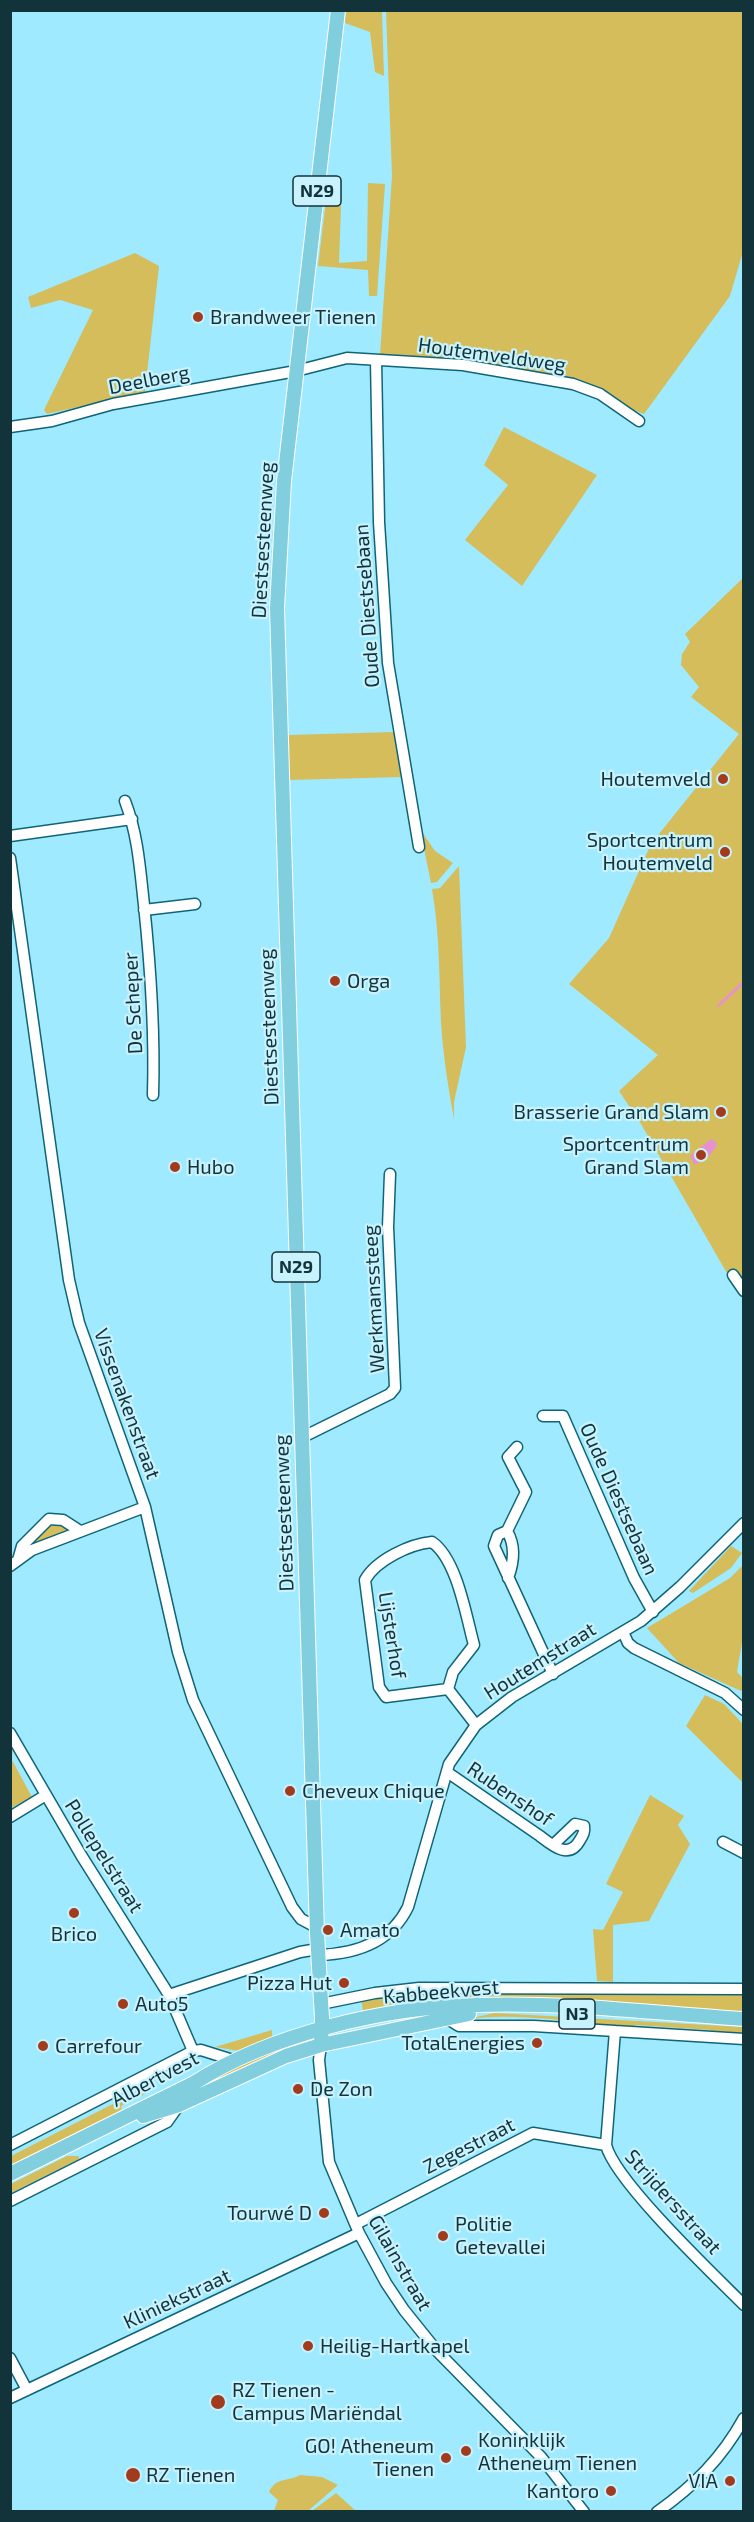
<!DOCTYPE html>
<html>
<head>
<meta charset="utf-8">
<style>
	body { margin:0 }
	#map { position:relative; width:754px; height:2522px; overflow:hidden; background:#9feafe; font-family:"Exo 2",sans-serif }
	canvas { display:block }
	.frame { position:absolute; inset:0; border:12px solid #13333b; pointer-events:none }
</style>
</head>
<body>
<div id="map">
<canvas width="754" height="2522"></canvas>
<div class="frame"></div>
</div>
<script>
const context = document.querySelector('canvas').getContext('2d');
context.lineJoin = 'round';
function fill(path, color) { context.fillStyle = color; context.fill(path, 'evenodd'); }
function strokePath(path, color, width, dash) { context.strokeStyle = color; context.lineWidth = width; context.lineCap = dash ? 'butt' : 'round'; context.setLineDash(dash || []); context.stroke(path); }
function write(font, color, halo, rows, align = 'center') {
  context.font = font + ' "Exo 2",sans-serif'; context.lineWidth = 4.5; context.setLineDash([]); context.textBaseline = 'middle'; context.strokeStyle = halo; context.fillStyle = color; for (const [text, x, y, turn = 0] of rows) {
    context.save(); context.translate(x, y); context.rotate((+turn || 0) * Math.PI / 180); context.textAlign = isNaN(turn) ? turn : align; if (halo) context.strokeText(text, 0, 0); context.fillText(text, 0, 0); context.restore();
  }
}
fill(new Path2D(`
	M 346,11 L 382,11 L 384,76 L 375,72 L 370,32 L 345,23 Z
	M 386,11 L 743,11 L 744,248 L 730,296 L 644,414 L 533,372 L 487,363 L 380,355 L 392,176 Z
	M 368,183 L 385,184 L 377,296 L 369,296 L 368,270 L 318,266 L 326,200 L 338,201 L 341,206 L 339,263 L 367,261 Z
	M 135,253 L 159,266 L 145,392 L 47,414 L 44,410 L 93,310 L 60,300 L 31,308 L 28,297 Z
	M 504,427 L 597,475 L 522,586 L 465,540 L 508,485 L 484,465 Z
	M 743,578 L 744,1290 L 739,1294 L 641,1124 L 619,1091 L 658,1055 L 569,984 L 609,938 L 651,844 L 739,734 L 691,697 L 699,687 L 681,665 L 682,654 L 690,642 L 685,634 Z
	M 395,732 L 404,777 L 289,780 L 287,735 Z
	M 420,829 L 435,851 L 453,863 L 437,882 L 431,883 Z
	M 459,866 L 466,1047 L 454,1102 L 454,1119 C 448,1087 443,1055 441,1023 C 439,976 440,936 432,889 L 440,888 Z
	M 55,1521 L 67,1529 L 66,1531 L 32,1546 L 30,1544 L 48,1523 Z
	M 731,1546 L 742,1553 L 731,1568 L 693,1593 L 689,1591 Z
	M 743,1565 L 743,1637 L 737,1672 L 743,1678 L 743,1691 L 741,1691 L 679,1663 L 647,1628 L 730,1578 Z
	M 705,1695 L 724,1704 L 743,1724 L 743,1783 L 686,1726 Z
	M 13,1746 L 12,1760 L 32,1797 L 11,1808 L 10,1748 Z
	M 650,1795 L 684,1816 L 678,1825 L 690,1844 L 649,1921 L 613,1925 L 613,1982 L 597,1981 L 593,1929 L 603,1930 L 623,1892 L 606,1884 Z
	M 397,1993 L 743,1994 L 744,2014 L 447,2000 L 363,2011 L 361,1999 Z
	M 495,2013 L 743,2027 L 744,2033 L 716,2031 L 715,2035 L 711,2035 L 711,2030 L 635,2025 L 633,2030 L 596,2027 L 596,2023 C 556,2020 508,2013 470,2019 L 470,2024 L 457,2021 Z
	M 272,2030 L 272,2037 L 239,2051 L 215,2047 Z
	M 280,2048 L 281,2051 L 200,2088 L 200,2084 Z
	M 144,2088 L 147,2093 L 121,2106 L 122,2112 L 11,2169 L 11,2156 Z
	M 67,2156 L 79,2156 L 79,2159 L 11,2193 L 11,2184 Z
	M 300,2475 L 322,2477 L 338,2485 L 308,2511 L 274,2511 L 278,2500 L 269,2492 C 276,2477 287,2482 300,2475 Z
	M 336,2493 L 356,2511 L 312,2511 Z`), '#d5bd5b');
fill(new Path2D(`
	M 711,1139 L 717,1143 C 715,1152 703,1163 694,1164 L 690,1156 Z`), '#e493d0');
strokePath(new Path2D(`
	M 719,1005 L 744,982`), '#e493d0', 3);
const minor = new Path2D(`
	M 376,360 L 379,522 L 388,663 L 419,847
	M 10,427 L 52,421 L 113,404 L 296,371 L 347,358 L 463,365 L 573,384 L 600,394 L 639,421
	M 125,801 C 138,835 140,869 144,905 C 151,971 155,1029 153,1095
	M 10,836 L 132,819
	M 10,858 L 69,1280 L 79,1323 L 145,1507 L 178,1652 L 193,1700 L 292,1907 L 301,1919 L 316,1927
	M 144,910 L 195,904
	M 733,1275 L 744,1291
	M 543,1416 L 563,1416 L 634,1578 L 653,1612
	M 301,1438 L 390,1394 L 395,1388 L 388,1227 L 390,1174
	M 517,1447 L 508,1457 L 526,1492 L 507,1531 L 498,1535 L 494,1546 L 553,1674
	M 507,1531 C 516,1546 514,1562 508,1578
	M 432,1542 C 457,1559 466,1616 474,1645 L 453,1672 L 448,1689 L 386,1697 L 379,1687 L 365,1580 C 376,1560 410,1544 432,1542 Z
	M 18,1560 L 22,1546 L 49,1519 L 63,1520 L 80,1531
	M 10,1566 L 32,1550 L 145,1507
	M 623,1632 L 628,1643 L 634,1648 L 725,1693 L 744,1710
	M 448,1689 L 476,1725
	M 10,1733 L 81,1855 L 169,1995 L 193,2051
	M 447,1772 L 540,1836 C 553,1846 569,1860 580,1840 C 583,1835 585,1832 584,1826 L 575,1824 L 553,1845
	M 10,1817 L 46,1795
	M 723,1842 L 744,1853
	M 318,1955 C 357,1954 391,1942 408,1907 L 449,1764 L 476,1725 L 512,1697 L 641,1621 L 680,1587 L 744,1523
	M 169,1995 L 300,1952 L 318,1949
	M 321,2004 L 375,1993 L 419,1988 L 744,1989
	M 446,2018 L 459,2026 L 534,2026 L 744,2039
	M 615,2031 L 606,2145 C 615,2181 713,2274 744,2305
	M 321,2045 L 319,2060 L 329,2162 L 359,2233 L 386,2283 L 404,2310 L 437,2351 L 541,2457 L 584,2512
	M 10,2145 L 193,2051 L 201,2050 L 236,2061
	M 10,2201 L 167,2122 L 179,2105
	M 356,2224 L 533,2133 L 606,2145
	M 10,2358 L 27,2390
	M 10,2398 L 359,2233
	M 657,2512 C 694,2486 722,2458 744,2418`);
const major = new Path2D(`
	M 321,2045 L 322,2018 L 317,1933 L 277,608 L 284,481 L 338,10
	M 143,2116 L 179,2105 L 286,2056 L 321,2045 L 469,2014
	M 10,2174 L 194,2083 C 271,2034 385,2007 476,2005 C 565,2002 655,2013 744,2019`);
strokePath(minor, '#0f6577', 13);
strokePath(major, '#fff', 16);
strokePath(minor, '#fff', 10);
strokePath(major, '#81cedf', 14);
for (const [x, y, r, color] of [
	[198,317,6,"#a23a1d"],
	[723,779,6,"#a23a1d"],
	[725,852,6,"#a23a1d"],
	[335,981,6,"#a23a1d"],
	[721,1112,6,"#a23a1d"],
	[701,1155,6,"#a23a1d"],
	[175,1167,6,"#a23a1d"],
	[290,1791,6,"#a23a1d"],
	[74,1913,6,"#a23a1d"],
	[328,1930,6,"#a23a1d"],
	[344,1983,6,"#a23a1d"],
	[123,2004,6,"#a23a1d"],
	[537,2043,6,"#a23a1d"],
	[43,2046,6,"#a23a1d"],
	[298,2089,6,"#a23a1d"],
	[324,2213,6,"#a23a1d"],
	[443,2236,6,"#a23a1d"],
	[308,2346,6,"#a23a1d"],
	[218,2402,8,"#a23a1d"],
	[466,2451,6,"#a23a1d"],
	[446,2458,6,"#a23a1d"],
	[133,2475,8,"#a23a1d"],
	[730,2481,6,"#a23a1d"],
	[611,2491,6,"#a23a1d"]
]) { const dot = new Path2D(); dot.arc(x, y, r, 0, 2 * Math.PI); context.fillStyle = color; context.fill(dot); strokePath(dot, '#c7f2fe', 2); }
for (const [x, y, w] of [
	[317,191,48],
	[296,1267,48],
	[577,2014,36]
]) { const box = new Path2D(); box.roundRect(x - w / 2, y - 15, w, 30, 4.5); context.fillStyle = '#c7f2fe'; context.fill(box); strokePath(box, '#13333b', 1.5); }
write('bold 18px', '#13333b', null, [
	["N29",317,191],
	["N29",296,1267],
	["N3",577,2014]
]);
write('20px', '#13333b', '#c7f2fe', [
	["Brandweer Tienen",210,317],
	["Houtemveld",711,779,"right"],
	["Sportcentrum",713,840,"right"],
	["Houtemveld",713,863,"right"],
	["Orga",347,981],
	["Brasserie Grand Slam",709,1112,"right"],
	["Sportcentrum",689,1144,"right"],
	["Grand Slam",689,1167,"right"],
	["Hubo",187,1167],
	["Cheveux Chique",302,1791],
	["Amato",340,1930],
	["Brico",74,1934,"center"],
	["Pizza Hut",332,1983,"right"],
	["Auto5",135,2004],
	["TotalEnergies",525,2043,"right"],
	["Carrefour",55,2046],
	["De Zon",310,2089],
	["Tourwé D",312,2213,"right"],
	["Politie",455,2224],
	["Getevallei",455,2247],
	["Heilig-Hartkapel",320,2346],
	["RZ Tienen -",232,2390],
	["Campus Mariëndal",232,2413],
	["Koninklijk",478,2440],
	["Atheneum Tienen",478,2463],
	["GO! Atheneum",434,2446,"right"],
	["Tienen",434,2469,"right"],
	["RZ Tienen",146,2475],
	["VIA",718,2481,"right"],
	["Kantoro",599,2491,"right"]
], 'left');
write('20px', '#13333b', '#c7f2fe', [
	["Houtemveldweg",492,355,8],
	["Deelberg",149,380,-11],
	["Diestsesteenweg",263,540,-87],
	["Oude Diestsebaan",367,606,-94],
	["De Scheper",133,1003,-93],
	["Diestsesteenweg",269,1027,-92],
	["Werkmanssteeg",374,1299,-93],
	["Vissenakenstraat",127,1404,70],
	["Oude Diestsebaan",619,1499,66],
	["Diestsesteenweg",284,1513,-92],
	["Lijsterhof",392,1635,81],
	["Houtemstraat",540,1661,-32],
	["Rubenshof",510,1794,34],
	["Pollepelstraat",104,1856,58],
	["Kabbeekvest",441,1992,-5],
	["Albertvest",155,2079,-28],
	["Zegestraat",469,2146,-27],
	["Strijdersstraat",673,2202,48],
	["Gilainstraat",400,2263,60],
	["Kliniekstraat",177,2299,-25]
]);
</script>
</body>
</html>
